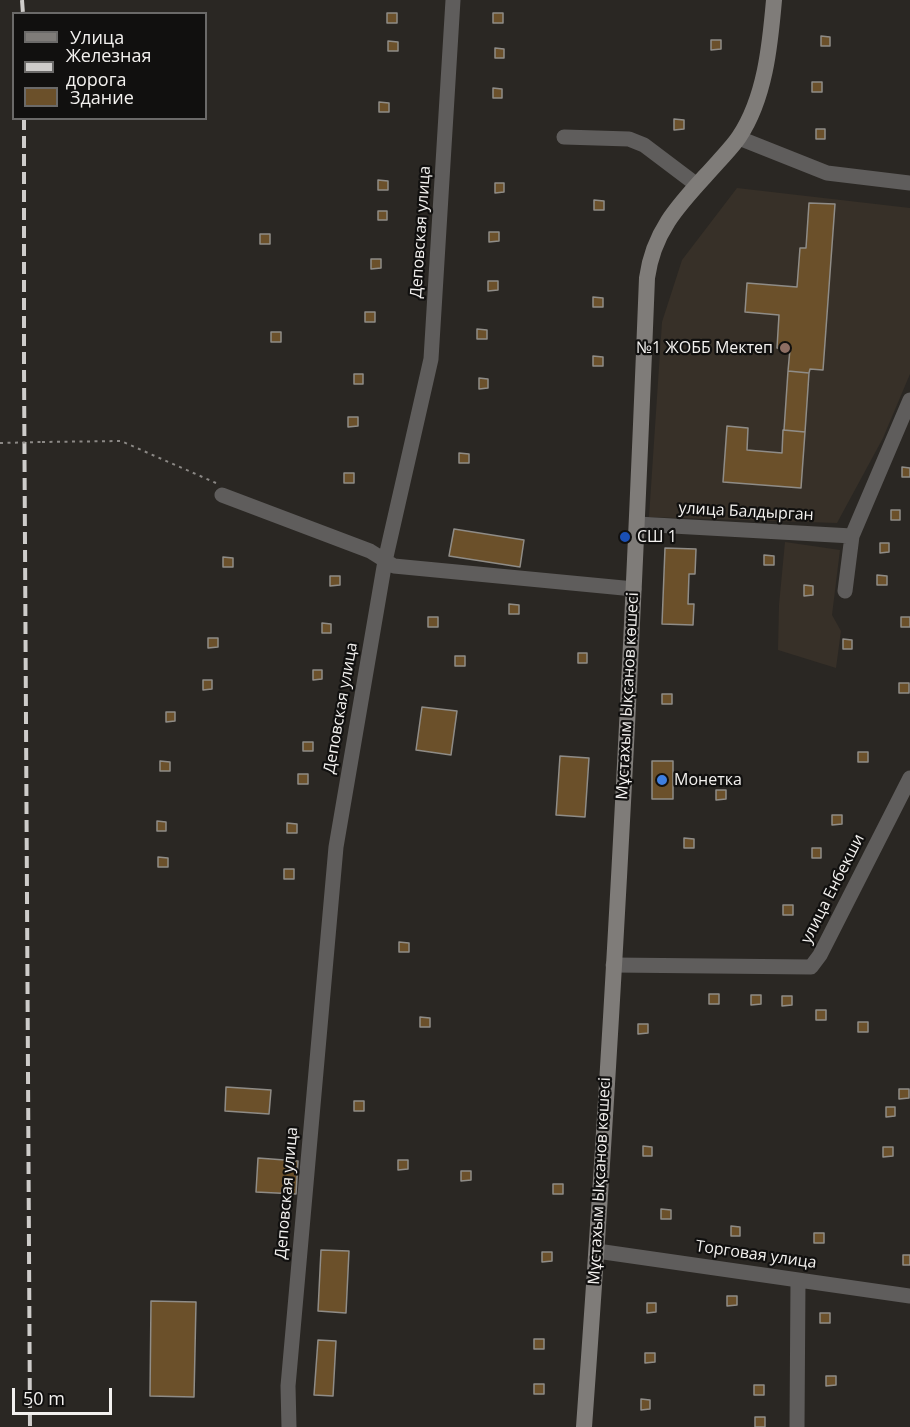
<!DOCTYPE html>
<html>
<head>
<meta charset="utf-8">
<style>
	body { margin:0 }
	#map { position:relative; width:910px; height:1427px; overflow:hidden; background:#2a2723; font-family:"Open Sans",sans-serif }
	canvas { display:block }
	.legend { position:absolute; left:12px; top:12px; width:195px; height:108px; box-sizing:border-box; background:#11100f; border:2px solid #6b6a69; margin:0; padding:8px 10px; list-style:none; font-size:18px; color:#f3f1ef }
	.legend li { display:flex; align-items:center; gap:12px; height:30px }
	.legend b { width:30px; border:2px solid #6b6a69 }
	.scale { position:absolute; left:12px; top:1388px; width:100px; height:27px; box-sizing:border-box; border:3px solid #f3f1ef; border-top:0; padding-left:8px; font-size:18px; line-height:21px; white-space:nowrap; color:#f3f1ef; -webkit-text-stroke:4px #11100f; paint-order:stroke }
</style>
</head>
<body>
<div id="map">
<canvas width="910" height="1427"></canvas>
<ul class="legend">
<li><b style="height:8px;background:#7f7c79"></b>Улица</li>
<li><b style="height:8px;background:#ceccca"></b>Железная дорога</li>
<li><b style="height:16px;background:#6b502a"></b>Здание</li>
</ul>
<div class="scale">50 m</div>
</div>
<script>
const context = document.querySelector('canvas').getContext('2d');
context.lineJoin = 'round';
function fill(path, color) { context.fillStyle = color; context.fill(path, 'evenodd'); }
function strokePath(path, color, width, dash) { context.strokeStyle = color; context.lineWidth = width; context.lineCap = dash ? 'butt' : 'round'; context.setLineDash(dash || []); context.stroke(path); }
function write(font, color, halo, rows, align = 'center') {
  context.font = font + ' "Open Sans",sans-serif'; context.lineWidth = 4.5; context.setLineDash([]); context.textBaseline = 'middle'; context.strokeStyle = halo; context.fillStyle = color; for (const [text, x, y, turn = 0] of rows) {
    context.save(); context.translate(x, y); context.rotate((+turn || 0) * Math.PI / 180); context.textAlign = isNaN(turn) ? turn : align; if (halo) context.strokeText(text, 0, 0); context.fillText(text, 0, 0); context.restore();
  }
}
fill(new Path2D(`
	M 737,188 L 910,208 L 910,374 L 883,438 L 837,523 L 649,517 L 662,322 L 682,260 Z
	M 785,542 L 840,550 L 832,615 L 841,631 L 836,668 L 778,650 L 779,605 Z`), '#373028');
const building = new Path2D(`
	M 387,13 L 397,13 L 397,23 L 387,23 Z
	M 493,13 L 503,13 L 503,23 L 493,23 Z
	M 821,36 L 830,37 L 830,46 L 821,46 Z
	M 711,40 L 721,40 L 721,49 L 711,50 Z
	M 388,41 L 398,42 L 398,51 L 388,51 Z
	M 495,48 L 504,49 L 504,58 L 495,58 Z
	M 812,82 L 822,82 L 822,92 L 812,92 Z
	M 493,88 L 502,89 L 502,98 L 493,98 Z
	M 379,102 L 389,103 L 389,112 L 379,112 Z
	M 674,119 L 684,120 L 684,129 L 674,130 Z
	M 816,129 L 825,129 L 825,139 L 816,139 Z
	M 378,180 L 388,181 L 388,190 L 378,190 Z
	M 495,183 L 504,183 L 504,192 L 495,193 Z
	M 594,200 L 604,201 L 604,210 L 594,210 Z
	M 809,203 L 835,204 L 823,370 L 810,369 L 809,373 L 788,371 L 790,349 L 777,348 L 779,315 L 745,312 L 747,283 L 797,287 L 800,248 L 806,248 Z
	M 378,211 L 387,211 L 387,220 L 378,220 Z
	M 489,232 L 499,232 L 499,241 L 489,242 Z
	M 260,234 L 270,234 L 270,244 L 260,244 Z
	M 371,259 L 381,259 L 381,268 L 371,269 Z
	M 488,281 L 498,281 L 498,290 L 488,291 Z
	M 593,297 L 603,298 L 603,307 L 593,307 Z
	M 365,312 L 375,312 L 375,322 L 365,322 Z
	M 477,329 L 487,330 L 487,339 L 477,339 Z
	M 271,332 L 281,332 L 281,342 L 271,342 Z
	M 593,356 L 603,357 L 603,366 L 593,366 Z
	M 788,371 L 809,373 L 805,432 L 784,430 Z
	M 354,374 L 363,374 L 363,384 L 354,384 Z
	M 479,378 L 488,379 L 488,388 L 479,389 Z
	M 348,417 L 358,417 L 358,426 L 348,427 Z
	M 727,426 L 748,428 L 747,450 L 782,453 L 783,430 L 805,432 L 801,488 L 723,482 Z
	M 459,453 L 469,454 L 469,463 L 459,463 Z
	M 902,467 L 910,468 L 910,477 L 902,477 Z
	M 344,473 L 354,473 L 354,483 L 344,483 Z
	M 891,510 L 900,510 L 900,520 L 891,520 Z
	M 454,529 L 524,540 L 520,567 L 449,556 Z
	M 880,543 L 889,543 L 889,552 L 880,553 Z
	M 665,548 L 696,549 L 695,574 L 689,574 L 688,604 L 694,604 L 693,625 L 662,624 Z
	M 764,555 L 774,556 L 774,565 L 764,565 Z
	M 223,557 L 233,558 L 233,567 L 223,567 Z
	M 877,575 L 887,576 L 887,585 L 877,585 Z
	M 330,576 L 340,576 L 340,585 L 330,586 Z
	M 804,585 L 813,586 L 813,595 L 804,596 Z
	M 509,604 L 519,605 L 519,614 L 509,614 Z
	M 428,617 L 438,617 L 438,627 L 428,627 Z
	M 901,617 L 910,617 L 910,627 L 901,627 Z
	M 322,623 L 331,624 L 331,633 L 322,633 Z
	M 208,638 L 218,638 L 218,647 L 208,648 Z
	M 843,639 L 852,640 L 852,649 L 843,649 Z
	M 578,653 L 587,653 L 587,663 L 578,663 Z
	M 455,656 L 465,656 L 465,666 L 455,666 Z
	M 313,670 L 322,670 L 322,679 L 313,680 Z
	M 203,680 L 212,680 L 212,689 L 203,690 Z
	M 899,683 L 909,683 L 909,693 L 899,693 Z
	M 662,694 L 672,694 L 672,704 L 662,704 Z
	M 422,707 L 457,711 L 451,755 L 416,750 Z
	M 166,712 L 175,712 L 175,721 L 166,722 Z
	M 303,742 L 313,742 L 313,751 L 303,751 Z
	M 858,752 L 868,752 L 868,762 L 858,762 Z
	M 560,756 L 589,758 L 585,817 L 556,815 Z
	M 160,761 L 170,762 L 170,771 L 160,771 Z
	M 652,761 L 673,761 L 673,799 L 652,799 Z
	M 298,774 L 308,774 L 308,784 L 298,784 Z
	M 716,790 L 726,790 L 726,799 L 716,800 Z
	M 832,815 L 842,815 L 842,824 L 832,825 Z
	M 157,821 L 166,822 L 166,831 L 157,831 Z
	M 287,823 L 297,824 L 297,833 L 287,833 Z
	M 684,838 L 694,839 L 694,848 L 684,848 Z
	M 812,848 L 821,848 L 821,858 L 812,858 Z
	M 158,857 L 168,858 L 168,867 L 158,867 Z
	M 284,869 L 294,869 L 294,879 L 284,879 Z
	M 783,905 L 793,905 L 793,915 L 783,915 Z
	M 399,942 L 409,943 L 409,952 L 399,952 Z
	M 709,994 L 719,994 L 719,1004 L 709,1004 Z
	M 751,995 L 761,995 L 761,1004 L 751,1005 Z
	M 782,996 L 792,996 L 792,1005 L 782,1006 Z
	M 816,1010 L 826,1010 L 826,1020 L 816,1020 Z
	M 420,1017 L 430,1018 L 430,1027 L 420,1027 Z
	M 858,1022 L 868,1022 L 868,1032 L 858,1032 Z
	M 638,1024 L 648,1024 L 648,1033 L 638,1034 Z
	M 226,1087 L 271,1090 L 269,1114 L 225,1111 Z
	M 899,1089 L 909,1089 L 909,1098 L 899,1099 Z
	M 354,1101 L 364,1101 L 364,1111 L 354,1111 Z
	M 886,1107 L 895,1107 L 895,1116 L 886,1117 Z
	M 643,1146 L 652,1147 L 652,1156 L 643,1156 Z
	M 883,1147 L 893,1147 L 893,1156 L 883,1157 Z
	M 258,1158 L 298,1161 L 296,1194 L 256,1192 Z
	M 398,1160 L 408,1160 L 408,1169 L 398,1170 Z
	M 461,1171 L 471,1171 L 471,1180 L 461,1181 Z
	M 553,1184 L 563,1184 L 563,1194 L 553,1194 Z
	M 661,1209 L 671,1210 L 671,1219 L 661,1219 Z
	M 731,1226 L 740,1227 L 740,1236 L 731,1236 Z
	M 814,1233 L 824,1233 L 824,1243 L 814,1243 Z
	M 321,1250 L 349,1251 L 346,1313 L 318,1311 Z
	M 542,1252 L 552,1252 L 552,1261 L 542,1262 Z
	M 903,1255 L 910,1255 L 910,1265 L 903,1265 Z
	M 727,1296 L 737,1296 L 737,1305 L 727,1306 Z
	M 151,1301 L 196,1302 L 194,1397 L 150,1396 Z
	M 647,1303 L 656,1303 L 656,1312 L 647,1313 Z
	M 820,1313 L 830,1313 L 830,1323 L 820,1323 Z
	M 534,1339 L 544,1339 L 544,1349 L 534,1349 Z
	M 318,1340 L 336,1341 L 333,1396 L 314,1395 Z
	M 645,1353 L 655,1353 L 655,1362 L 645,1363 Z
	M 826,1376 L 836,1376 L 836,1385 L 826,1386 Z
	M 534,1384 L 544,1384 L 544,1394 L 534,1394 Z
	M 754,1385 L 764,1385 L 764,1395 L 754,1395 Z
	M 641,1399 L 650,1400 L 650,1409 L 641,1410 Z
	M 755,1417 L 765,1417 L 765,1427 L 755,1427 Z`);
fill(building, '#6b502a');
strokePath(building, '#8f8c87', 1.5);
strokePath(new Path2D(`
	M 42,442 L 121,441 L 216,483`), '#8b8885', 2, [3, 4.5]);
strokePath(new Path2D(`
	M 564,137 L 629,139 L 644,145 L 697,185
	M 739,138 L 827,173 L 910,183
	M 222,495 L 370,551 L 394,566 L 634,589
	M 637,524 L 852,536
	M 845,591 L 852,536 L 910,400
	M 613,965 L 811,967 L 820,955 L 910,778
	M 597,1251 L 910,1296
	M 289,1427 L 288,1386 L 336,847 L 385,561 L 431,359 L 453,0
	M 797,1427 L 798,1280`), '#5f5d5c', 15);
strokePath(new Path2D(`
	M 584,1427 C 612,1044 632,661 647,278 C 654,226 685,199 718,162 C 725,154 733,146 739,137 C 765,98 770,46 774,0`), '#7f7c79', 16);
strokePath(new Path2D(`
	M 22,0 L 23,14
	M 24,118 L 24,367 L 30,1427`), '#ceccca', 4, [12, 6]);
strokePath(new Path2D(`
	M 0,443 L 42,442`), '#8b8885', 2, [3, 4.5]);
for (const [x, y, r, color] of [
	[785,348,6,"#8d6e63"],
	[625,537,6,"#1a4fb4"],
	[662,780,6,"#3f7fe0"]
]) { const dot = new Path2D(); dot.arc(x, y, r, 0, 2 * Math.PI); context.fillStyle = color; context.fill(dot); strokePath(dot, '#11100f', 2); }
write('16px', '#f3f1ef', '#11100f', [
	["Деповская улица",421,232,-86],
	["улица Балдырган",746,512,3],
	["Мұстахым Ықсанов көшесі",628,696,-87],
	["Деповская улица",341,708,-80],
	["улица Енбекши",833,889,-63],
	["Мұстахым Ықсанов көшесі",600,1181,-87],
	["Деповская улица",287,1193,-85],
	["Торговая улица",756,1255,8]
]);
write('16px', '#f3f1ef', '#11100f', [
	["№1 ЖОББ Мектеп",773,348,"right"],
	["СШ 1",637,537],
	["Монетка",674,780]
], 'left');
</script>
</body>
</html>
